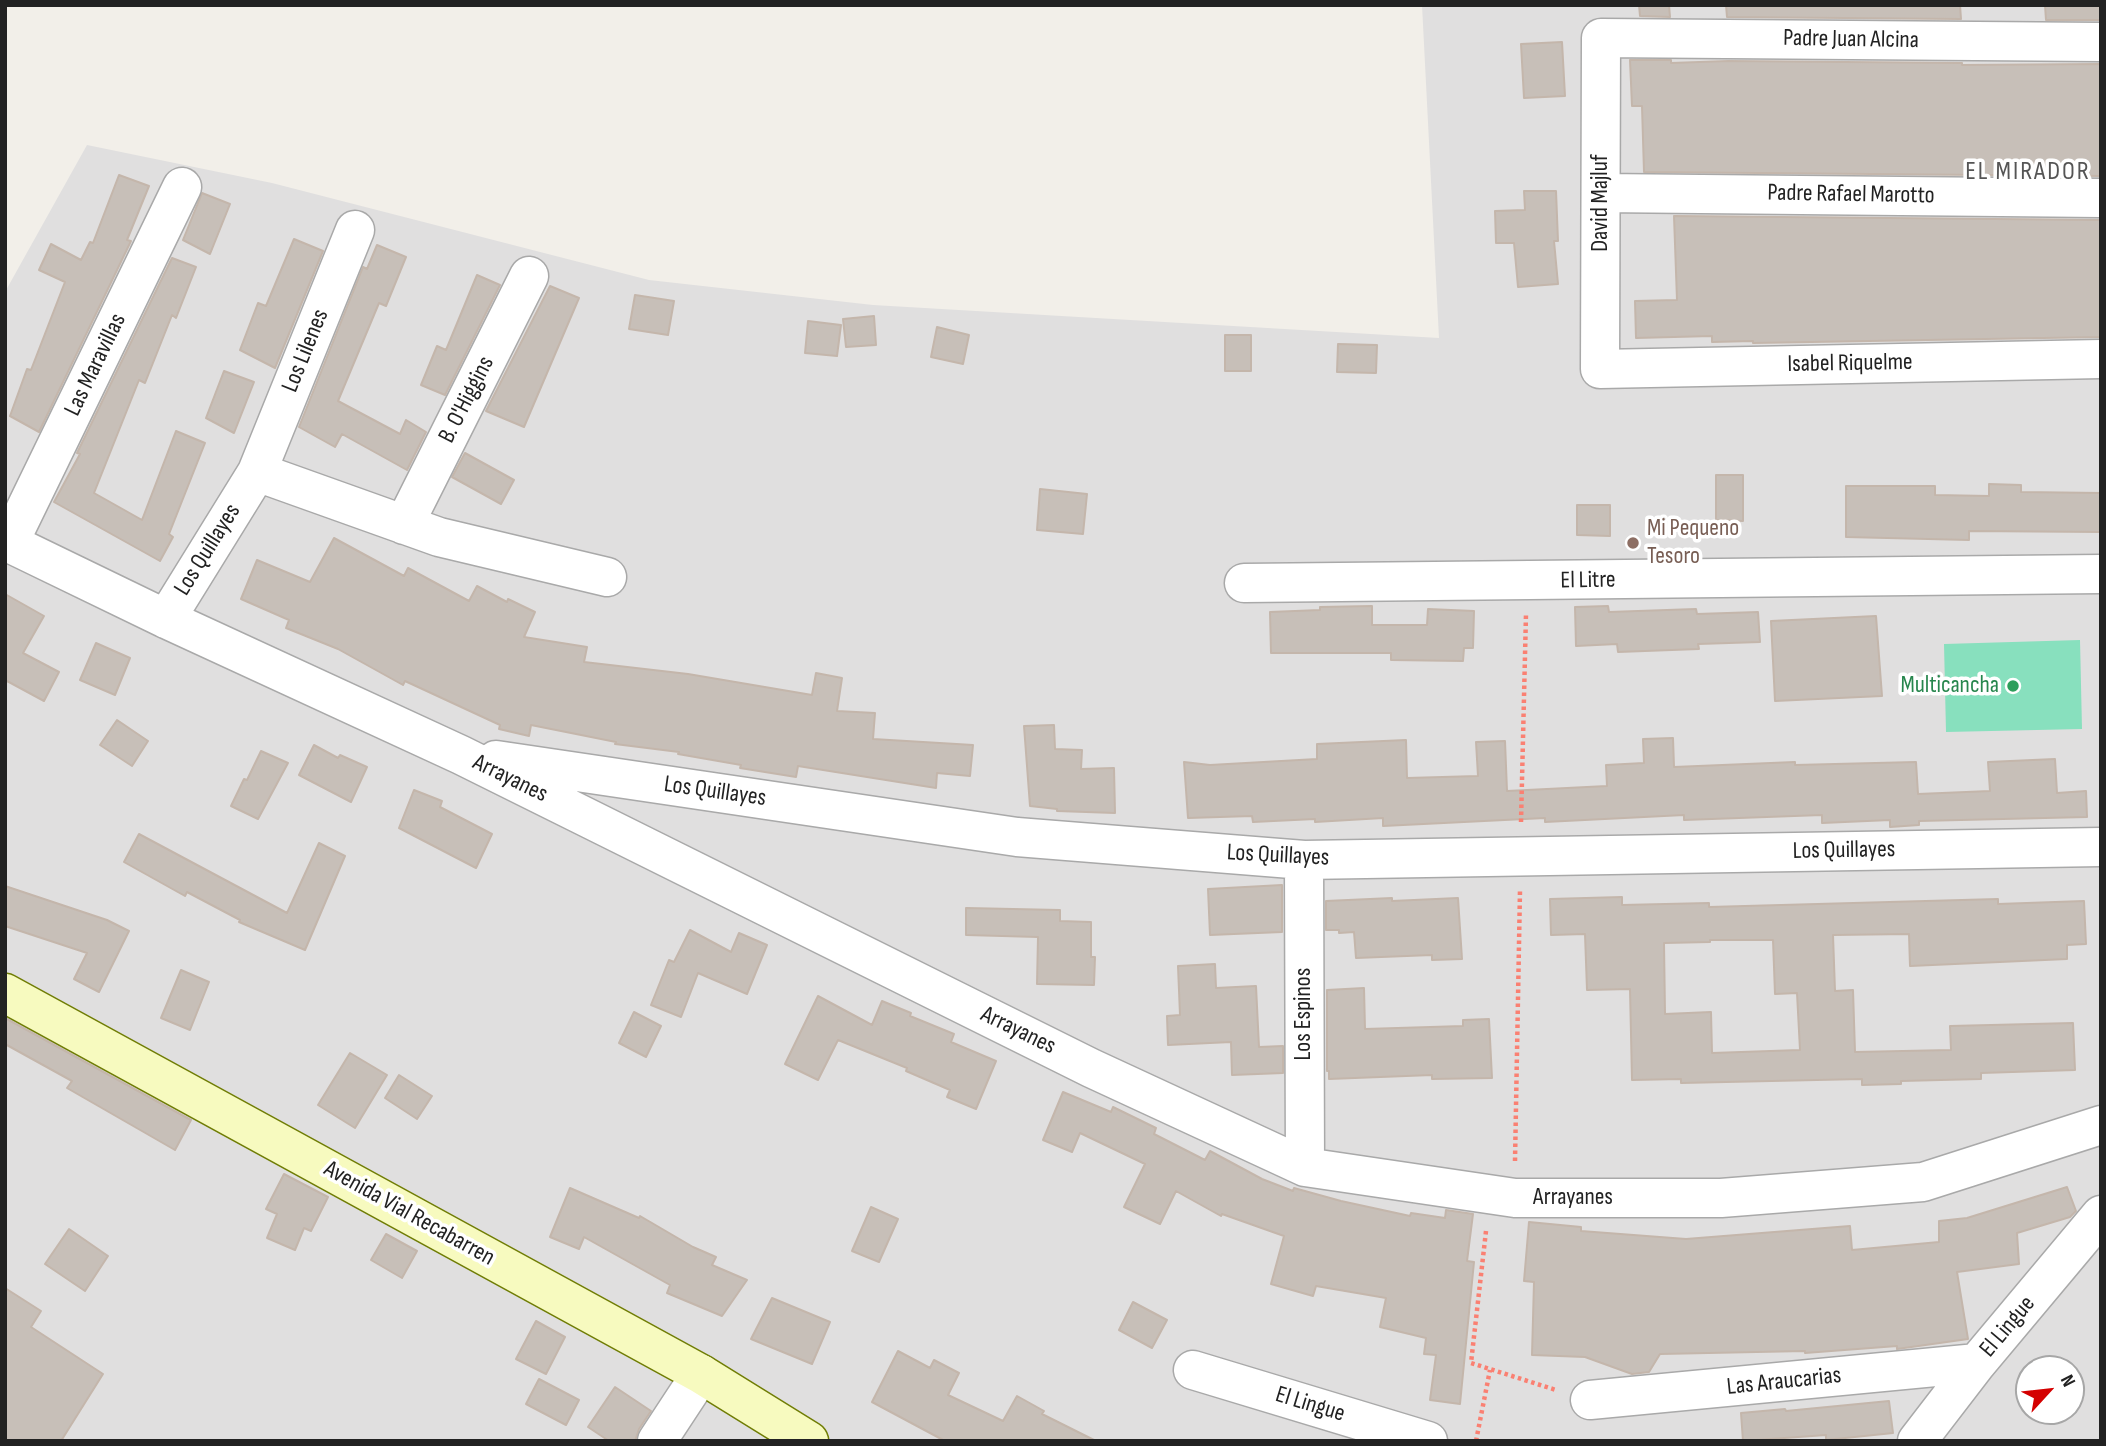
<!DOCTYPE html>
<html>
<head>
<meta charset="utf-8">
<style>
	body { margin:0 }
	#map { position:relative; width:2106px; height:1446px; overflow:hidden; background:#f2efe9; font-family:"Sofia Sans Condensed",sans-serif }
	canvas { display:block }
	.frame { position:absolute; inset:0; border:7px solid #222; pointer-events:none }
	.north { position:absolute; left:2015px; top:1355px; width:70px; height:70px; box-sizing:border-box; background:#fff; border:2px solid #a7a7a7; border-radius:50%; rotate:63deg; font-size:19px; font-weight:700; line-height:28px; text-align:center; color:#222 }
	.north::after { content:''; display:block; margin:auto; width:24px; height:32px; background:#d40000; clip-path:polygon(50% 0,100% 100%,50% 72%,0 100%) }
</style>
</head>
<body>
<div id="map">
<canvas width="2106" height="1446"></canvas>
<div class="frame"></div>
<div class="north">N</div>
</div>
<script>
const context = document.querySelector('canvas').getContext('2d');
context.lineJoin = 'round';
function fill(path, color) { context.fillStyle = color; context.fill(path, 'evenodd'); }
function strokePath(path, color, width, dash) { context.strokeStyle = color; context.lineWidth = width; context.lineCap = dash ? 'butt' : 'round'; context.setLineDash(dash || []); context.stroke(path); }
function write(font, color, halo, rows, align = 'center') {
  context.font = font + ' "Sofia Sans Condensed",sans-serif'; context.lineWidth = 7; context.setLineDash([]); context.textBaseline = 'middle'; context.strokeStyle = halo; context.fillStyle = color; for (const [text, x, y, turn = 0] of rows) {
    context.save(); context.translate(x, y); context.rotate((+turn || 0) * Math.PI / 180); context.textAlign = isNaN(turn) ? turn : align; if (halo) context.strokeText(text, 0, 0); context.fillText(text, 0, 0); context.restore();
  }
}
fill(new Path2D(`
	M 1422,5 L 2101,5 L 2101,1441 L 5,1441 L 5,292 L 87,145 L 272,183 L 649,280 L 873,305 L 1439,338 ZM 2029,1369 L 2071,1369 L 2071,1411 L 2029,1411 Z`), '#e0dfdf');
fill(new Path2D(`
	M 2080,640 L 2082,729 L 1946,732 L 1944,644 Z`), '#88e0be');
const building = new Path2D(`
	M 1639,5 L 1669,5 L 1670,17 L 1640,16 Z
	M 1726,5 L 1960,5 L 1961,19 L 1727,17 Z
	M 2045,5 L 2101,5 L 2101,20 L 2046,20 Z
	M 1562,42 L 1565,96 L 1524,98 L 1521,44 Z
	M 1630,60 L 1671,60 L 1671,63 L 1728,61 L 1962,63 L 1962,65 L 2101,64 L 2101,176 L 1644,172 L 1642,106 L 1632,106 Z
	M 119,175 L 149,186 L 127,240 L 131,241 L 39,432 L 10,416 L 27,369 L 31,370 L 65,282 L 39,270 L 51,244 L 81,260 L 90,242 L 93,243 Z
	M 1524,191 L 1556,191 L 1558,241 L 1554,241 L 1558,284 L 1518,287 L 1514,243 L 1496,243 L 1495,211 L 1525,210 Z
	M 202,193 L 230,204 L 210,254 L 183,240 Z
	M 1674,216 L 2101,220 L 2101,337 L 1753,343 L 1753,341 L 1712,342 L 1712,336 L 1636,338 L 1635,301 L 1677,300 Z
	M 294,239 L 323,251 L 275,368 L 240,350 L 258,303 L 266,306 Z
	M 377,245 L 406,257 L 386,306 L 379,303 L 338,401 L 400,434 L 406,420 L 426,432 L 407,470 L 342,434 L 335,447 L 299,427 L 363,267 L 367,269 Z
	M 172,258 L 196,267 L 176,318 L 172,315 L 145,383 L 139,380 L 94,493 L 142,520 L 176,431 L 205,443 L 169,534 L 173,537 L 160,561 L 54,502 L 80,454 L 77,453 Z
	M 477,275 L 500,285 L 445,395 L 421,385 L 437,346 L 446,350 Z
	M 550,286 L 579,298 L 524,427 L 486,411 Z
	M 635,295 L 674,301 L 668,335 L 629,329 Z
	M 874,316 L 876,345 L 846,347 L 843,319 Z
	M 808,321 L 841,325 L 837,356 L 805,353 Z
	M 937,327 L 969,335 L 963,364 L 931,357 Z
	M 1225,335 L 1251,335 L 1251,371 L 1225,371 Z
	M 1338,344 L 1377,345 L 1376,373 L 1337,372 Z
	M 224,371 L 254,382 L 234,433 L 206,418 Z
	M 465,453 L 514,480 L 501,504 L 452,477 Z
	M 1716,475 L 1743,475 L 1743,521 L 1716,520 Z
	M 1989,484 L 2021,485 L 2021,492 L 2101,493 L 2101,532 L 1969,531 L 1969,540 L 1846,537 L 1846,486 L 1935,486 L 1935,495 L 1989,496 Z
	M 1040,489 L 1087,494 L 1083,534 L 1037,530 Z
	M 1577,505 L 1610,505 L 1610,536 L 1577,535 Z
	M 334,538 L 404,576 L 408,568 L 469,601 L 477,586 L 507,602 L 508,599 L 535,612 L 524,637 L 587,647 L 584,662 L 688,674 L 812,695 L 816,673 L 842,678 L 837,711 L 875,713 L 873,739 L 973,745 L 970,776 L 937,773 L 936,788 L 798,766 L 796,777 L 740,768 L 741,765 L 678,754 L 679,752 L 615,744 L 616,742 L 531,725 L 529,736 L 499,729 L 500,725 L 405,681 L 403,685 L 338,649 L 286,628 L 289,620 L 241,599 L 257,560 L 310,582 Z
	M 5,594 L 44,616 L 23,653 L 59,672 L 44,701 L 7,681 L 5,684 Z
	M 1372,606 L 1372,625 L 1427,625 L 1428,609 L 1474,611 L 1473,648 L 1464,648 L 1463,661 L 1391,660 L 1391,653 L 1271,653 L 1270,612 L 1320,610 L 1320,607 Z
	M 1608,606 L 1609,612 L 1696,609 L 1697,614 L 1758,612 L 1760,642 L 1698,644 L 1699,649 L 1618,652 L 1617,644 L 1576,646 L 1575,607 Z
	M 1876,616 L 1882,696 L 1775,701 L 1771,621 Z
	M 96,643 L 130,658 L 115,695 L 80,680 Z
	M 117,720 L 148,741 L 132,766 L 100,745 Z
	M 1054,725 L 1055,749 L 1082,750 L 1081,769 L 1114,768 L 1115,813 L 1057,811 L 1057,809 L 1030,806 L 1024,726 Z
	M 1673,738 L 1674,767 L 1795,762 L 1795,765 L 1916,762 L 1918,794 L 1990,791 L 1988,762 L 2055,759 L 2057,793 L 2086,791 L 2087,817 L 1919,821 L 1919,825 L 1890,827 L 1890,820 L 1822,823 L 1822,815 L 1684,820 L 1684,815 L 1545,822 L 1545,818 L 1383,826 L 1383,818 L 1315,822 L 1315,819 L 1253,822 L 1252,816 L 1188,818 L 1184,762 L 1210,765 L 1317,759 L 1317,744 L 1406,740 L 1407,778 L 1478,776 L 1476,742 L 1505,741 L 1507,791 L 1607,786 L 1606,765 L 1644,763 L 1643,739 Z
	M 314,745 L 338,758 L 340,755 L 367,767 L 351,802 L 299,775 Z
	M 261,751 L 288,763 L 258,819 L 231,806 L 244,779 L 247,780 Z
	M 414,790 L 442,801 L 440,807 L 492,834 L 476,868 L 399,828 Z
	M 139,834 L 287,913 L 319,843 L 345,856 L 305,950 L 239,922 L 240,920 L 187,892 L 185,896 L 124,862 Z
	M 1282,885 L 1282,932 L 1210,935 L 1208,889 Z
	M 5,886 L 107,920 L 129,931 L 99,992 L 74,979 L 87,953 L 5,926 Z
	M 1622,897 L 1622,905 L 1709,903 L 1709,907 L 1998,899 L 1998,904 L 2084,901 L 2086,944 L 2067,945 L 2067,959 L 1910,966 L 1909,934 L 1833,935 L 1835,991 L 1853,990 L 1855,1052 L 1951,1050 L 1950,1026 L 2073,1023 L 2075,1070 L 1981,1073 L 1981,1079 L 1901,1081 L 1901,1084 L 1862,1085 L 1862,1079 L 1681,1083 L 1681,1079 L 1632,1080 L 1630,989 L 1587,990 L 1585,934 L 1551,935 L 1550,899 ZM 1710,940 L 1773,940 L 1775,994 L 1797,993 L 1800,1050 L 1712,1053 L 1711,1012 L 1665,1014 L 1664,943 L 1710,942 Z
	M 1392,898 L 1392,901 L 1458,898 L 1462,959 L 1432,960 L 1432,955 L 1356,958 L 1354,932 L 1339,933 L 1339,930 L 1326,930 L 1326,901 Z
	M 966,908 L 1060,910 L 1060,921 L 1091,922 L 1091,957 L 1095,957 L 1094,985 L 1037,984 L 1038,937 L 966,935 Z
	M 690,930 L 731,952 L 739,933 L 767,945 L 747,994 L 698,973 L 681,1017 L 651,1005 L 669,960 L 674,962 Z
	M 1215,964 L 1216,988 L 1256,986 L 1259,1047 L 1283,1046 L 1283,1073 L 1232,1075 L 1231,1042 L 1168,1045 L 1167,1016 L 1180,1015 L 1178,966 Z
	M 181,970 L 209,982 L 190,1030 L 161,1018 Z
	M 1364,988 L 1365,1029 L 1463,1026 L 1463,1020 L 1489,1019 L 1492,1078 L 1432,1079 L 1432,1075 L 1329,1079 L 1329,1071 L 1327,1071 L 1327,990 Z
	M 818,996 L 872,1025 L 882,1001 L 911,1013 L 910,1016 L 954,1034 L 951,1042 L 996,1061 L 976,1109 L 947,1097 L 950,1090 L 906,1071 L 907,1068 L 838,1040 L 818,1080 L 785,1064 Z
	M 634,1012 L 661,1026 L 646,1057 L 619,1043 Z
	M 5,1018 L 191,1120 L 175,1150 L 67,1088 L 72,1081 L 5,1044 Z
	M 350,1053 L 387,1075 L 355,1128 L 318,1105 Z
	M 399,1075 L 432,1096 L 417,1119 L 385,1098 Z
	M 1063,1092 L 1111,1112 L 1113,1107 L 1156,1128 L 1154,1134 L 1205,1160 L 1210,1151 L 1262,1179 L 1293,1191 L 1294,1188 L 1341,1201 L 1410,1216 L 1411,1213 L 1445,1218 L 1446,1210 L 1473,1214 L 1467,1261 L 1474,1262 L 1460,1404 L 1430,1400 L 1436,1355 L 1424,1354 L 1426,1338 L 1380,1327 L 1386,1298 L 1316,1286 L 1313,1296 L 1271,1284 L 1284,1236 L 1222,1214 L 1221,1216 L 1176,1191 L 1160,1224 L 1124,1207 L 1145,1164 L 1080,1133 L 1072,1152 L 1043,1140 Z
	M 284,1174 L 328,1197 L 311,1231 L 304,1228 L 295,1250 L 267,1238 L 277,1214 L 266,1209 Z
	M 2067,1187 L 2076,1211 L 2070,1217 L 2017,1233 L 2019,1264 L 1957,1272 L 1968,1339 L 1897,1349 L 1897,1346 L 1805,1353 L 1805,1351 L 1660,1354 L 1649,1372 L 1632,1374 L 1585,1357 L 1532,1355 L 1534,1282 L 1524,1281 L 1529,1222 L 1581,1227 L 1581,1231 L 1686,1239 L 1850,1226 L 1852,1250 L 1939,1242 L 1939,1221 L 1967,1218 Z
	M 570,1188 L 639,1218 L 640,1216 L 693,1247 L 716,1257 L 712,1265 L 747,1280 L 722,1316 L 667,1293 L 670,1285 L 584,1237 L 579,1249 L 550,1237 Z
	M 871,1207 L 898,1219 L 879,1262 L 852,1251 Z
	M 69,1229 L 108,1256 L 85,1291 L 45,1264 Z
	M 386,1234 L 417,1251 L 402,1278 L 371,1260 Z
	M 5,1288 L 41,1311 L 31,1327 L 103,1374 L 61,1441 L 5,1441 Z
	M 772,1298 L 830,1322 L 812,1364 L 751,1339 Z
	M 1133,1302 L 1167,1320 L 1152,1348 L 1119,1330 Z
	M 536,1321 L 565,1337 L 546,1374 L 516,1359 Z
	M 898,1351 L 930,1368 L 934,1360 L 959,1373 L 948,1395 L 1003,1421 L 1017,1396 L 1044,1411 L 1042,1414 L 1096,1441 L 945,1441 L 872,1402 Z
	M 539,1379 L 579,1400 L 566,1425 L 526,1404 Z
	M 615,1387 L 651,1411 L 639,1429 L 635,1441 L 609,1441 L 588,1427 Z
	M 1889,1401 L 1893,1433 L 1826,1440 L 1826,1435 L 1743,1441 L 1741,1413 L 1785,1409 L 1786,1411 Z`);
fill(building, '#c7bfb8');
strokePath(building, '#c4b6ab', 2);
const street = new Path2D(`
	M 2101,42 L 1601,38 L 1600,369 L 2101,359
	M 1601,193 L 2101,198
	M 257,472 L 355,230
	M 404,525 L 529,276
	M 5,541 L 166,619 L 461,755 L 1091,1068 L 1305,1167 L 1515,1198 L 1721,1198 L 1923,1182 L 2101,1125
	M 9,543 L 182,187
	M 1244,583 L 2101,574
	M 166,619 L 257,472 L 439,537 L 607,577
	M 496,760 L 1017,837 L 1304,860 L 2101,847
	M 1304,860 L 1305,1167
	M 1193,1370 L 1428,1441
	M 1590,1400 L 1977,1363
	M 657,1441 L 701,1374
	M 1917,1441 L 1977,1363 L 2101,1215`);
const secondary = new Path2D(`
	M 5,993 L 701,1374 L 809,1441`);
strokePath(street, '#a9a9a9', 41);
strokePath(secondary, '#707d05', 41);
strokePath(new Path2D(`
	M 1521,822 L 1526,614
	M 1515,1161 L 1520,890
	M 1486,1231 L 1471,1363 L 1556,1390
	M 1476,1441 L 1490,1370`), '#fa8072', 4.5, [3.5, 3.5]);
strokePath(street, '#fff', 38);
strokePath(secondary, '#f7fabf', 38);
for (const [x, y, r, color] of [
	[1633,543,7,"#8d6e63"],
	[2013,686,7,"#2e9e5b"]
]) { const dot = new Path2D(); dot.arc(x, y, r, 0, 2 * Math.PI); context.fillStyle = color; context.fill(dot); strokePath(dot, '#fff', 2.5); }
write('24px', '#222', '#fff', [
	["Padre Juan Alcina",1851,40,1],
	["Padre Rafael Marotto",1851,195,1],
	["David Majluf",1601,203,-90],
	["Los Lilenes",306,351,-68],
	["Isabel Riquelme",1850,364,-1],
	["Las Maravillas",96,365,-64],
	["B. O'Higgins",467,400,-63],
	["Los Quillayes",208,550,-58],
	["El Litre",1588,581,-1],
	["Arrayanes",510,779,26],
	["Los Quillayes",715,792,8],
	["Los Quillayes",1844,851,-1],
	["Los Quillayes",1278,856,3],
	["Los Espinos",1304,1014,-90],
	["Arrayanes",1018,1031,26],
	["Arrayanes",1573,1198],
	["Avenida Vial Recabarren",409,1214,29],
	["El Lingue",2008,1327,-50],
	["Las Araucarias",1784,1382,-6],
	["El Lingue",1310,1405,17]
]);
write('24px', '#785e54', '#fff', [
	["Mi Pequeno",1647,529],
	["Tesoro",1647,557]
], 'left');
write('24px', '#27864d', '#fff', [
	["Multicancha",1999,686]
], 'right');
context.letterSpacing = '2px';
write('26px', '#555', '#fff', [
	["EL MIRADOR",2028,172]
]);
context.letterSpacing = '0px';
</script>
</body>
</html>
